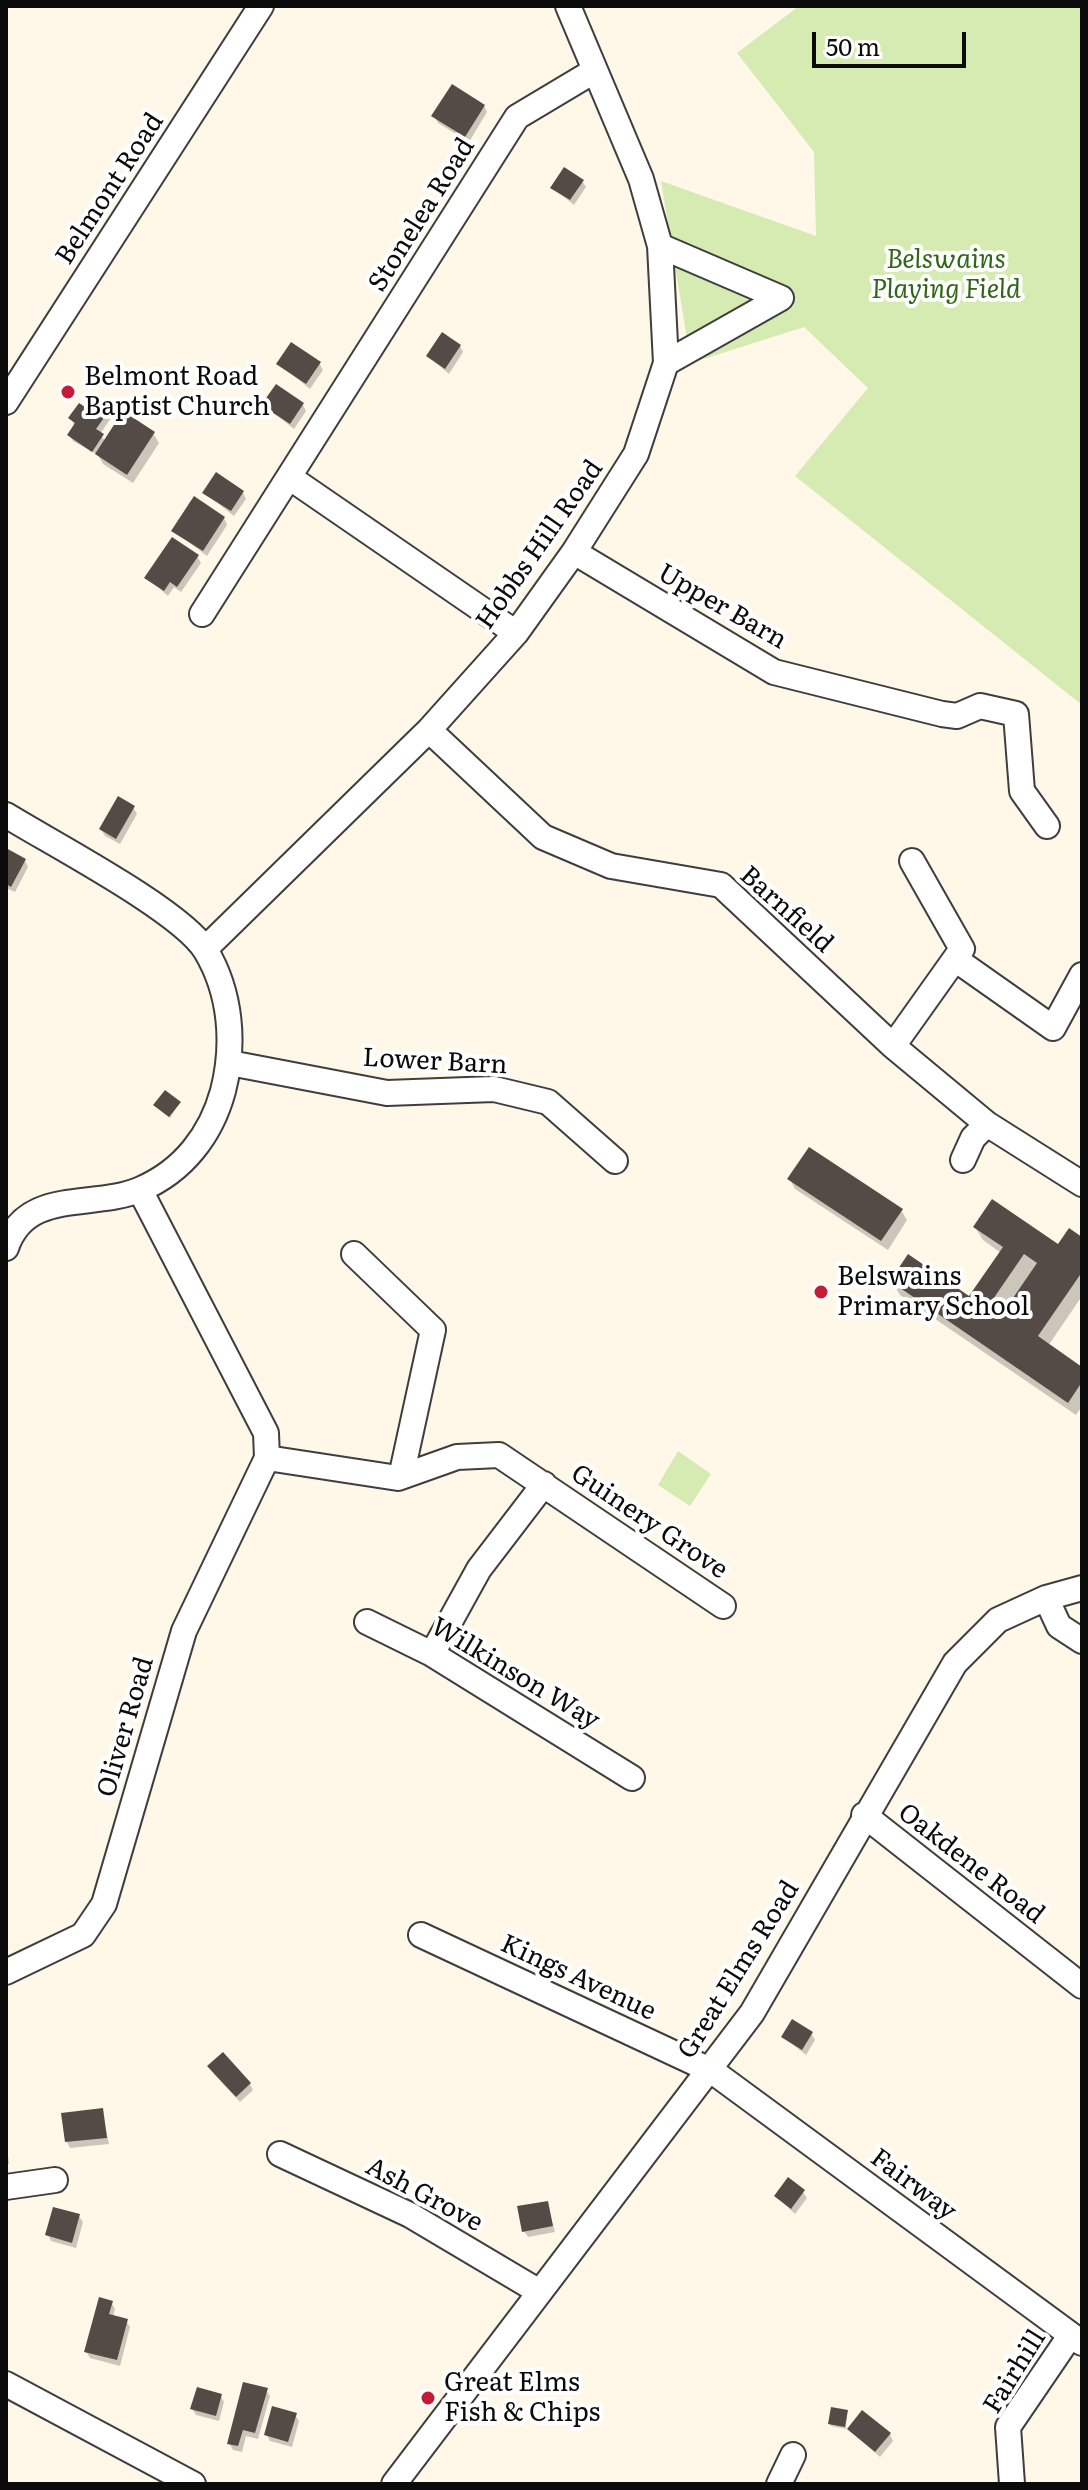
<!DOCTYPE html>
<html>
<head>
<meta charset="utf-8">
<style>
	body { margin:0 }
	#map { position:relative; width:1088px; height:2490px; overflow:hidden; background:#fff8e9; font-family:Literata,serif }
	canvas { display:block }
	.frame { position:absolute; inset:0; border:8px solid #0b0b0b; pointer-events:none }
	.scale { position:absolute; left:812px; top:32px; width:154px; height:36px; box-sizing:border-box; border:4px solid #0b0b0b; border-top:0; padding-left:10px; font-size:24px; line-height:28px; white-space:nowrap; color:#0b0b0b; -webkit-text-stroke:6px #fff; paint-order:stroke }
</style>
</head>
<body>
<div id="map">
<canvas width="1088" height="2490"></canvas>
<div class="frame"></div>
<div class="scale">50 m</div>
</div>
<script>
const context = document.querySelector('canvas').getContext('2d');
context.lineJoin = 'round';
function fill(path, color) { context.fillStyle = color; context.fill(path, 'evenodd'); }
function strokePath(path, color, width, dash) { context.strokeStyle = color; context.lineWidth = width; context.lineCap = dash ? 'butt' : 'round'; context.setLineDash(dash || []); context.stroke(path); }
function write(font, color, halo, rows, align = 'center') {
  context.font = font + ' Literata,serif'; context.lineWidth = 8; context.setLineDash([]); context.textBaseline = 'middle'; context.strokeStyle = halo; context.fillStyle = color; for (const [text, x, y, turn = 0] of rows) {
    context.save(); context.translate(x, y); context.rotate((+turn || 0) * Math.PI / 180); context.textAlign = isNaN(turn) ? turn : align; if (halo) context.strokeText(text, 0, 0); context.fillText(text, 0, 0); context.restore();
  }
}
fill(new Path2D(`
	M 799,6 L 1082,6 L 1082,705 L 795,476 L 868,388 L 804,327 L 691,363 L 661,181 L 816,236 L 814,152 L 737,53 Z
	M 678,1451 L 711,1474 L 690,1506 L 658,1485 Z`), '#d5ebb1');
fill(new Path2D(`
	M 484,106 L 487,112 L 469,142 L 438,123 L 434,116 Z
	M 582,181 L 586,187 L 574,205 L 553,188 Z
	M 460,346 L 463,352 L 449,374 L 428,356 Z
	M 319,363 L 323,370 L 310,389 L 279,364 Z
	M 264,405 L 303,405 L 306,411 L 294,429 Z
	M 109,409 L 113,415 L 100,434 L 106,442 L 153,433 L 159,443 L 133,483 L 103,464 L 98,455 L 73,441 L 69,435 L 74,425 L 71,418 L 86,410 Z
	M 205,493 L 243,493 L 246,499 L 234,516 Z
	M 224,518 L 227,525 L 207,556 L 174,531 Z
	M 197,556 L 201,563 L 181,592 L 174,587 L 168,596 L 147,578 Z
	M 133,807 L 137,814 L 120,844 L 105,836 L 101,829 Z
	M 6,854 L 25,861 L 28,867 L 15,892 L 6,888 Z
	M 179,1103 L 170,1118 L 155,1106 Z
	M 790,1179 L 901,1210 L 907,1220 L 888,1250 L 795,1189 Z
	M 975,1227 L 1058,1247 L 1082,1239 L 1082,1296 L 1048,1346 L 1082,1369 L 1082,1406 L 1076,1415 L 900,1295 L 892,1281 L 970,1298 L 1001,1253 L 983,1240 ZM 1011,1297 L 1015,1299 L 1001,1320 L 998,1317 Z
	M 811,2033 L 815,2040 L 806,2055 L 783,2037 Z
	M 213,2073 L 250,2084 L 253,2090 L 240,2102 Z
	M 102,2110 L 109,2144 L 70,2148 L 67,2142 Z
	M 6,2138 L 9,2164 L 6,2164 Z
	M 803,2192 L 807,2198 L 795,2214 L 776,2196 Z
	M 547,2203 L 555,2232 L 528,2237 L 524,2231 Z
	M 79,2216 L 83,2222 L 76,2248 L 51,2241 L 48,2235 Z
	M 111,2302 L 115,2309 L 113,2317 L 126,2321 L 130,2327 L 120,2366 L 90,2358 L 86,2351 Z
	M 266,2390 L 270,2396 L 258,2439 L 246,2436 L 242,2452 L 233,2450 L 229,2443 Z
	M 220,2395 L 224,2402 L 219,2421 L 196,2415 L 192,2409 Z
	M 847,2412 L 846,2429 L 831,2426 L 830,2424 Z
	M 295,2415 L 299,2421 L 292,2447 L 270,2441 L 266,2434 Z
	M 849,2429 L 890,2434 L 893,2441 L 880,2457 Z`), '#0003');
fill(new Path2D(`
	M 452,84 L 485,105 L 465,137 L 431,116 Z
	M 564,167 L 584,180 L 570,200 L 550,188 Z
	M 442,332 L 461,345 L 445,369 L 426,356 Z
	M 291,342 L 321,362 L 306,384 L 276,364 Z
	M 276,384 L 304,403 L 290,424 L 261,405 Z
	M 93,396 L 111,408 L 96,429 L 104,434 L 92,452 L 67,435 L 75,423 L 68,418 L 79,403 L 85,407 Z
	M 123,411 L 155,432 L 127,475 L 95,454 Z
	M 216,472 L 244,491 L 231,511 L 202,493 Z
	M 194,496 L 225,517 L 203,551 L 171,531 Z
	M 172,537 L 199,555 L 177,587 L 170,582 L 164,591 L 144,578 Z
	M 118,796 L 135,806 L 116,839 L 99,829 Z
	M 6,848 L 26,859 L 11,887 L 6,884 Z
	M 165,1090 L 181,1102 L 169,1117 L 153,1105 Z
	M 809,1147 L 903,1209 L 881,1241 L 787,1179 Z
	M 992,1199 L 1058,1244 L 1069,1228 L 1082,1237 L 1082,1272 L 1038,1336 L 1082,1367 L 1082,1382 L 1068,1403 L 890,1281 L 908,1254 L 969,1296 L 1003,1247 L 973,1227 ZM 1024,1254 L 1037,1263 L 1000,1317 L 987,1308 Z
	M 792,2019 L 813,2032 L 802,2050 L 781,2037 Z
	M 223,2052 L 251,2083 L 236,2097 L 207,2066 Z
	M 103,2108 L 107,2138 L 65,2142 L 61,2113 Z
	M 788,2177 L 805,2190 L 791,2209 L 774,2196 Z
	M 548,2201 L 553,2226 L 522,2232 L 517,2206 Z
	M 53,2207 L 80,2214 L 72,2243 L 45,2235 Z
	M 99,2297 L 113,2301 L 109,2314 L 128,2319 L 117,2360 L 84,2352 Z
	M 243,2382 L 268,2388 L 255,2433 L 243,2430 L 238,2446 L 227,2444 Z
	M 197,2387 L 222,2394 L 216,2416 L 190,2409 Z
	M 272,2406 L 297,2413 L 288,2442 L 264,2435 Z
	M 831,2407 L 848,2410 L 845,2427 L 828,2424 Z
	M 862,2410 L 891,2433 L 875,2452 L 847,2429 Z`), '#544b47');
const minor = new Path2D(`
	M 660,246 L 781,298 L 666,363
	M 6,402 L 261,6
	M 289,477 L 516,633
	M 574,552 L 774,672 L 942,714 L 957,716 L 980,706 L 1016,714 L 1022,791 L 1047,826
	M 202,614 L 517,117 L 594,71
	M 429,730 L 543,837 L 611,866 L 721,885 L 893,1046 L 987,1124 L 1082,1184
	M 6,815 C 51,843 182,911 206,951 C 231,993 235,1044 223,1091 C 211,1135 183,1171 141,1189 C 94,1210 26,1187 6,1248
	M 205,949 L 429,730 L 516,633 L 574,552 L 636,454 L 666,363 L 660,246 L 641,179 L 568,6
	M 955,959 L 1053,1028 L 1082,975
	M 893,1046 L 962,949 L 912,861
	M 230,1063 L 387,1093 L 494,1089 L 548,1102 L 615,1161
	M 963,1160 L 973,1138 L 987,1124
	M 354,1254 L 433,1330 L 401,1477
	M 267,1458 L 398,1478 L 457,1457 L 499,1455 L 723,1606
	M 1046,1598 L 1059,1626 L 1082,1641
	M 367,1622 L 432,1654 L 632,1778
	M 432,1654 L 479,1569 L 544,1484
	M 864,1815 L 1082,1986
	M 421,1935 L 712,2071 L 1082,2343
	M 6,1972 L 83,1935 L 104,1904 L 184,1631 L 267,1458 L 266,1433 L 140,1190
	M 280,2154 L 410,2215 L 538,2291
	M 6,2187 L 55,2180
	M 6,2384 L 193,2484
	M 394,2484 L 752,2013 L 955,1663 L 998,1620 L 1046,1598 L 1082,1588
	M 779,2484 L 793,2455
	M 1012,2484 L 1008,2427 L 1070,2336`);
strokePath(minor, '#3e3e3e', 28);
strokePath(minor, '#fff', 24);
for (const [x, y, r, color] of [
	[68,392,8,"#c21c36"],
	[821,1292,8,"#c21c36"],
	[428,2398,8,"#c21c36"]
]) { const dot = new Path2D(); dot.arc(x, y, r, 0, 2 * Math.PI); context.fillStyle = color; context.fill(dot); strokePath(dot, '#fff', 3); }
write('26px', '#0b0b0b', '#fff', [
	["Belmont Road",110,189,-57],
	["Stonelea Road",422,215,-58],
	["Hobbs Hill Road",540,545,-55],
	["Upper Barn",722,607,30],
	["Barnfield",786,910,42],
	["Lower Barn",435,1062,3],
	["Guinery Grove",649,1522,34],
	["Wilkinson Way",515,1674,31],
	["Oliver Road",126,1727,-74],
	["Oakdene Road",971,1864,38],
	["Great Elms Road",739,1970,-58],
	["Kings Avenue",578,1978,25],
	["Fairway",913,2185,37],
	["Ash Grove",424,2195,28],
	["Fairhill",1015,2372,-58]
]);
write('italic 26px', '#316619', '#fff', [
	["Belswains",946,260],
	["Playing Field",946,290]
]);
write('26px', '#0b0b0b', '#fff', [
	["Belmont Road",84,377],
	["Baptist Church",84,407],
	["Belswains",837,1277],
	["Primary School",837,1307],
	["Great Elms",444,2383],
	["Fish & Chips",444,2413]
], 'left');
</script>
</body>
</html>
